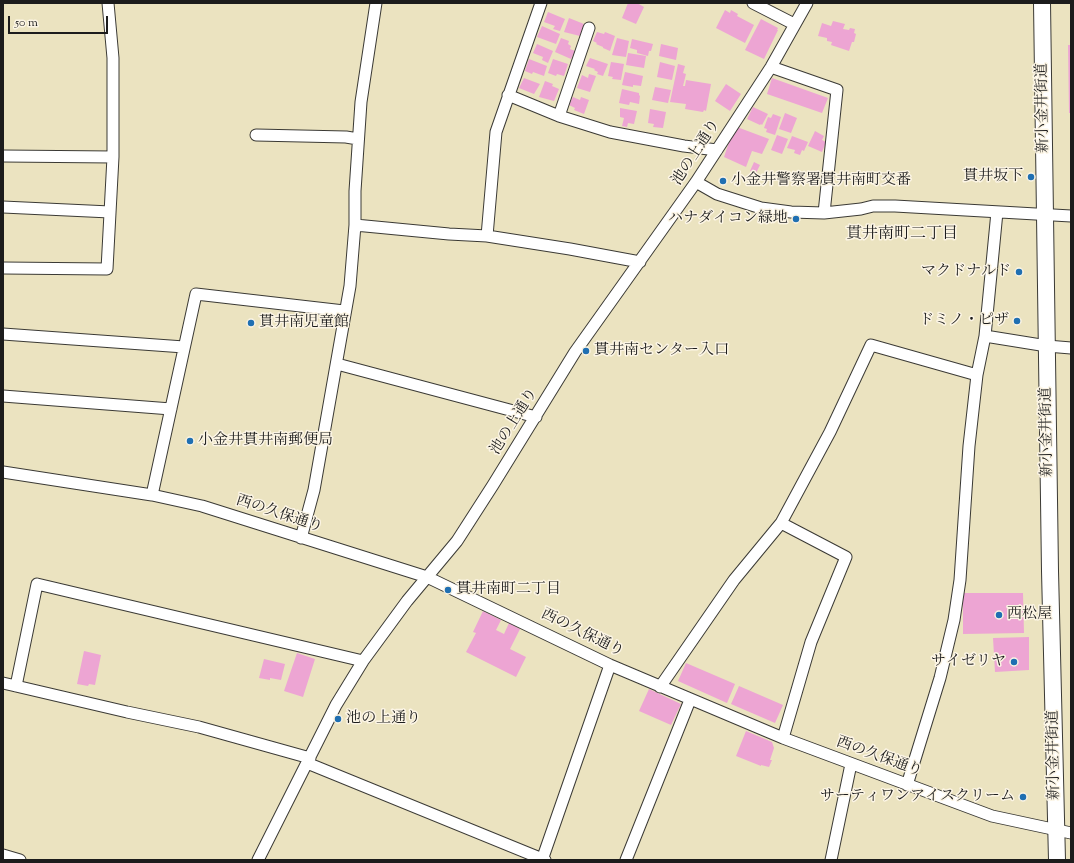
<!DOCTYPE html>
<html>
<head>
<meta charset="utf-8">
<style>
	body { margin:0 }
	#map { position:relative; width:1074px; height:863px; overflow:hidden; background:#ebe3c0; font-family:"Sorts Mill Goudy",serif }
	canvas { display:block }
	.frame { position:absolute; inset:0; border:4px solid #1c1c1c; pointer-events:none }
	.scale { position:absolute; left:8px; top:16px; width:100px; height:18px; box-sizing:border-box; border:2px solid #1c1c1c; border-top:0; padding-left:5px; font-size:12px; line-height:14px; white-space:nowrap; color:#1c1c1c; -webkit-text-stroke:3px #fcf5e5; paint-order:stroke }
</style>
</head>
<body>
<div id="map">
<canvas width="1074" height="863"></canvas>
<div class="frame"></div>
<div class="scale">50 m</div>
</div>
<script>
const context = document.querySelector('canvas').getContext('2d');
context.lineJoin = 'round';
function fill(path, color) { context.fillStyle = color; context.fill(path, 'evenodd'); }
function strokePath(path, color, width, dash) { context.strokeStyle = color; context.lineWidth = width; context.lineCap = dash ? 'butt' : 'round'; context.setLineDash(dash || []); context.stroke(path); }
function write(font, color, halo, rows, align = 'center') {
  context.font = font + ' "Sorts Mill Goudy","Noto Serif JP",serif'; context.lineWidth = 3; context.setLineDash([]); context.textBaseline = 'middle'; context.strokeStyle = halo; context.fillStyle = color; for (const [text, x, y, turn = 0] of rows) {
    context.save(); context.translate(x, y); context.rotate((+turn || 0) * Math.PI / 180); context.textAlign = isNaN(turn) ? turn : align; if (halo) context.strokeText(text, 0, 0); context.fillText(text, 0, 0); context.restore();
  }
}
fill(new Path2D(`
	M 628,3 L 637,3 L 644,7 L 636,24 L 622,18 Z
	M 725,10 L 730,13 L 731,10 L 738,14 L 737,16 L 754,25 L 745,43 L 716,28 Z
	M 548,12 L 565,19 L 560,31 L 553,29 L 555,26 L 544,22 Z
	M 569,18 L 584,24 L 580,36 L 564,32 Z
	M 761,19 L 778,28 L 777,30 L 778,30 L 764,59 L 745,50 Z
	M 833,21 L 845,24 L 843,29 L 849,30 L 850,28 L 855,29 L 854,33 L 856,34 L 854,42 L 852,42 L 849,51 L 831,45 L 832,42 L 827,41 L 827,38 L 818,36 L 822,23 L 831,26 Z
	M 542,26 L 560,34 L 556,44 L 537,37 Z
	M 597,32 L 604,34 L 605,32 L 615,36 L 610,51 L 603,48 L 603,47 L 596,44 L 597,43 L 593,41 Z
	M 561,38 L 569,41 L 568,44 L 571,46 L 570,49 L 575,51 L 571,59 L 555,52 Z
	M 617,38 L 629,41 L 626,57 L 612,55 Z
	M 632,39 L 653,44 L 651,51 L 649,51 L 648,56 L 637,53 L 637,50 L 630,48 Z
	M 537,44 L 553,51 L 548,63 L 542,60 L 543,57 L 533,53 Z
	M 661,44 L 678,48 L 676,60 L 659,56 Z
	M 1068,45 L 1071,45 L 1071,113 L 1069,113 Z
	M 628,53 L 646,56 L 644,68 L 626,65 Z
	M 590,58 L 608,64 L 603,76 L 597,74 L 598,72 L 594,70 L 595,69 L 586,66 Z
	M 529,59 L 547,66 L 544,76 L 533,72 L 532,74 L 525,71 Z
	M 553,59 L 568,64 L 564,76 L 557,74 L 556,76 L 548,73 Z
	M 611,62 L 624,64 L 621,80 L 612,79 L 613,77 L 608,76 Z
	M 660,62 L 675,66 L 672,80 L 657,77 Z
	M 678,64 L 685,66 L 683,73 L 686,74 L 683,86 L 685,86 L 686,80 L 711,84 L 706,111 L 704,110 L 703,112 L 685,109 L 686,104 L 670,102 Z
	M 625,72 L 643,76 L 641,86 L 633,85 L 633,87 L 622,85 Z
	M 589,74 L 596,76 L 590,92 L 577,88 L 582,75 L 588,78 Z
	M 524,78 L 540,84 L 534,94 L 519,88 Z
	M 772,78 L 828,98 L 822,113 L 767,94 Z
	M 545,81 L 553,84 L 552,86 L 559,89 L 554,101 L 539,97 Z
	M 726,84 L 741,94 L 730,111 L 715,101 Z
	M 655,87 L 671,90 L 668,103 L 652,100 Z
	M 622,89 L 639,93 L 639,95 L 640,96 L 639,104 L 630,102 L 629,105 L 619,103 Z
	M 573,97 L 580,100 L 581,97 L 589,100 L 584,114 L 574,110 L 575,108 L 569,105 Z
	M 753,107 L 768,114 L 762,125 L 761,124 L 760,125 L 747,119 Z
	M 620,108 L 637,111 L 634,124 L 628,123 L 627,127 L 622,126 L 624,118 L 620,117 Z
	M 650,109 L 666,112 L 663,128 L 653,127 L 654,124 L 648,123 Z
	M 785,113 L 797,118 L 791,133 L 779,129 Z
	M 773,114 L 781,117 L 775,135 L 766,132 L 767,129 L 764,128 L 768,117 L 771,118 Z
	M 737,127 L 769,139 L 762,154 L 752,151 L 746,167 L 724,157 L 730,139 Z
	M 815,131 L 824,136 L 822,140 L 826,142 L 822,152 L 808,146 Z
	M 777,135 L 788,139 L 782,154 L 771,150 Z
	M 792,136 L 808,142 L 804,151 L 802,150 L 800,155 L 794,153 L 795,150 L 787,148 Z
	M 754,162 L 760,165 L 756,173 L 750,171 Z
	M 963,593 L 1023,593 L 1024,633 L 963,634 Z
	M 483,611 L 501,620 L 496,630 L 504,634 L 509,623 L 520,629 L 510,649 L 526,657 L 516,677 L 466,652 L 476,633 L 473,632 Z
	M 1029,637 L 1029,670 L 995,672 L 993,638 Z
	M 84,651 L 101,655 L 95,685 L 89,684 L 88,686 L 77,684 Z
	M 297,653 L 315,659 L 303,697 L 284,691 Z
	M 264,659 L 285,664 L 281,680 L 270,678 L 270,680 L 259,678 Z
	M 686,663 L 735,684 L 727,703 L 678,681 Z
	M 739,686 L 783,705 L 775,723 L 731,704 Z
	M 649,689 L 681,704 L 671,725 L 639,711 Z
	M 746,731 L 772,742 L 774,748 L 770,760 L 772,760 L 769,767 L 761,765 L 761,766 L 736,756 Z`), '#eda5d3');
const minor = new Path2D(`
	M 753,3 L 794,24
	M 771,67 L 837,90 L 824,213
	M 508,95 L 559,116 L 610,132 L 684,146 L 717,150
	M 559,116 L 589,28
	M 256,135 L 346,137 L 358,139
	M 3,156 L 113,157
	M 696,182 L 717,194 L 761,208 L 791,212 L 824,213 L 861,209 L 873,206 L 895,206 L 1071,216
	M 3,207 L 110,212
	M 355,225 L 449,234 L 487,236 L 570,249 L 640,262
	M 487,236 L 496,132 L 541,3
	M 3,268 L 107,269 L 113,157 L 113,58 L 108,3
	M 3,334 L 184,347
	M 985,336 L 1047,346 L 1071,348
	M 337,364 L 536,417
	M 3,396 L 171,409
	M 3,472 L 152,495 L 202,506 L 427,577 L 610,665 L 783,738 L 992,816 L 1071,833
	M 152,495 L 196,294 L 344,311
	M 781,523 L 846,557 L 811,642 L 783,738
	M 301,538 L 314,490 L 350,286 L 355,225 L 355,191 L 361,102 L 376,3
	M 3,683 L 127,712 L 199,727 L 310,758
	M 16,686 L 37,584 L 363,661
	M 660,687 L 734,580 L 781,523 L 830,432 L 871,345 L 977,375
	M 307,763 L 545,860
	M 907,785 L 940,678 L 954,620 L 960,580 L 969,446 L 977,375 L 985,336 L 997,212
	M 3,855 L 20,860
	M 258,860 L 336,705 L 363,661 L 407,601 L 457,541 L 493,485 L 575,352 L 696,182 L 771,67 L 807,3
	M 542,860 L 610,665
	M 626,860 L 690,700
	M 831,860 L 851,764`);
const secondary = new Path2D(`
	M 1042,3 L 1050,571 L 1057,860`);
strokePath(minor, '#3b3a35', 13);
strokePath(secondary, '#3b3a35', 18);
strokePath(minor, '#fff', 11);
strokePath(secondary, '#fff', 16);
for (const [x, y, r, color] of [
	[1031,177,4,"#1f6fb2"],
	[723,181,4,"#1f6fb2"],
	[796,219,4,"#1f6fb2"],
	[1019,272,4,"#1f6fb2"],
	[1017,321,4,"#1f6fb2"],
	[251,323,4,"#1f6fb2"],
	[586,351,4,"#1f6fb2"],
	[190,441,4,"#1f6fb2"],
	[448,590,4,"#1f6fb2"],
	[999,615,4,"#1f6fb2"],
	[1014,662,4,"#1f6fb2"],
	[338,719,4,"#1f6fb2"],
	[1023,797,4,"#1f6fb2"]
]) { const dot = new Path2D(); dot.arc(x, y, r, 0, 2 * Math.PI); context.fillStyle = color; context.fill(dot); strokePath(dot, '#fcf5e5', 1.5); }
write('15px', '#1c1c1c', '#fcf5e5', [
	["新小金井街道",1044,108,-91],
	["池の上通り",697,153,-57],
	["池の上通り",515,422,-58],
	["新小金井街道",1048,432,-91],
	["西の久保通り",279,515,18],
	["西の久保通り",582,634,26],
	["新小金井街道",1055,755,-91],
	["西の久保通り",879,758,20]
]);
write('15px', '#1c1c1c', '#fcf5e5', [
	["貫井坂下",1023,177,"right"],
	["小金井警察署貫井南町交番",731,181],
	["ハナダイコン緑地",788,219,"right"],
	["マクドナルド",1011,272,"right"],
	["ドミノ・ピザ",1009,321,"right"],
	["貫井南児童館",259,323],
	["貫井南センター入口",594,351],
	["小金井貫井南郵便局",198,441],
	["貫井南町二丁目",456,590],
	["西松屋",1007,615],
	["サイゼリヤ",1006,662,"right"],
	["池の上通り",346,719],
	["サーティワンアイスクリーム",1015,797,"right"]
], 'left');
write('16px', '#1c1c1c', '#fcf5e5', [
	["貫井南町二丁目",902,235]
]);
</script>
</body>
</html>
